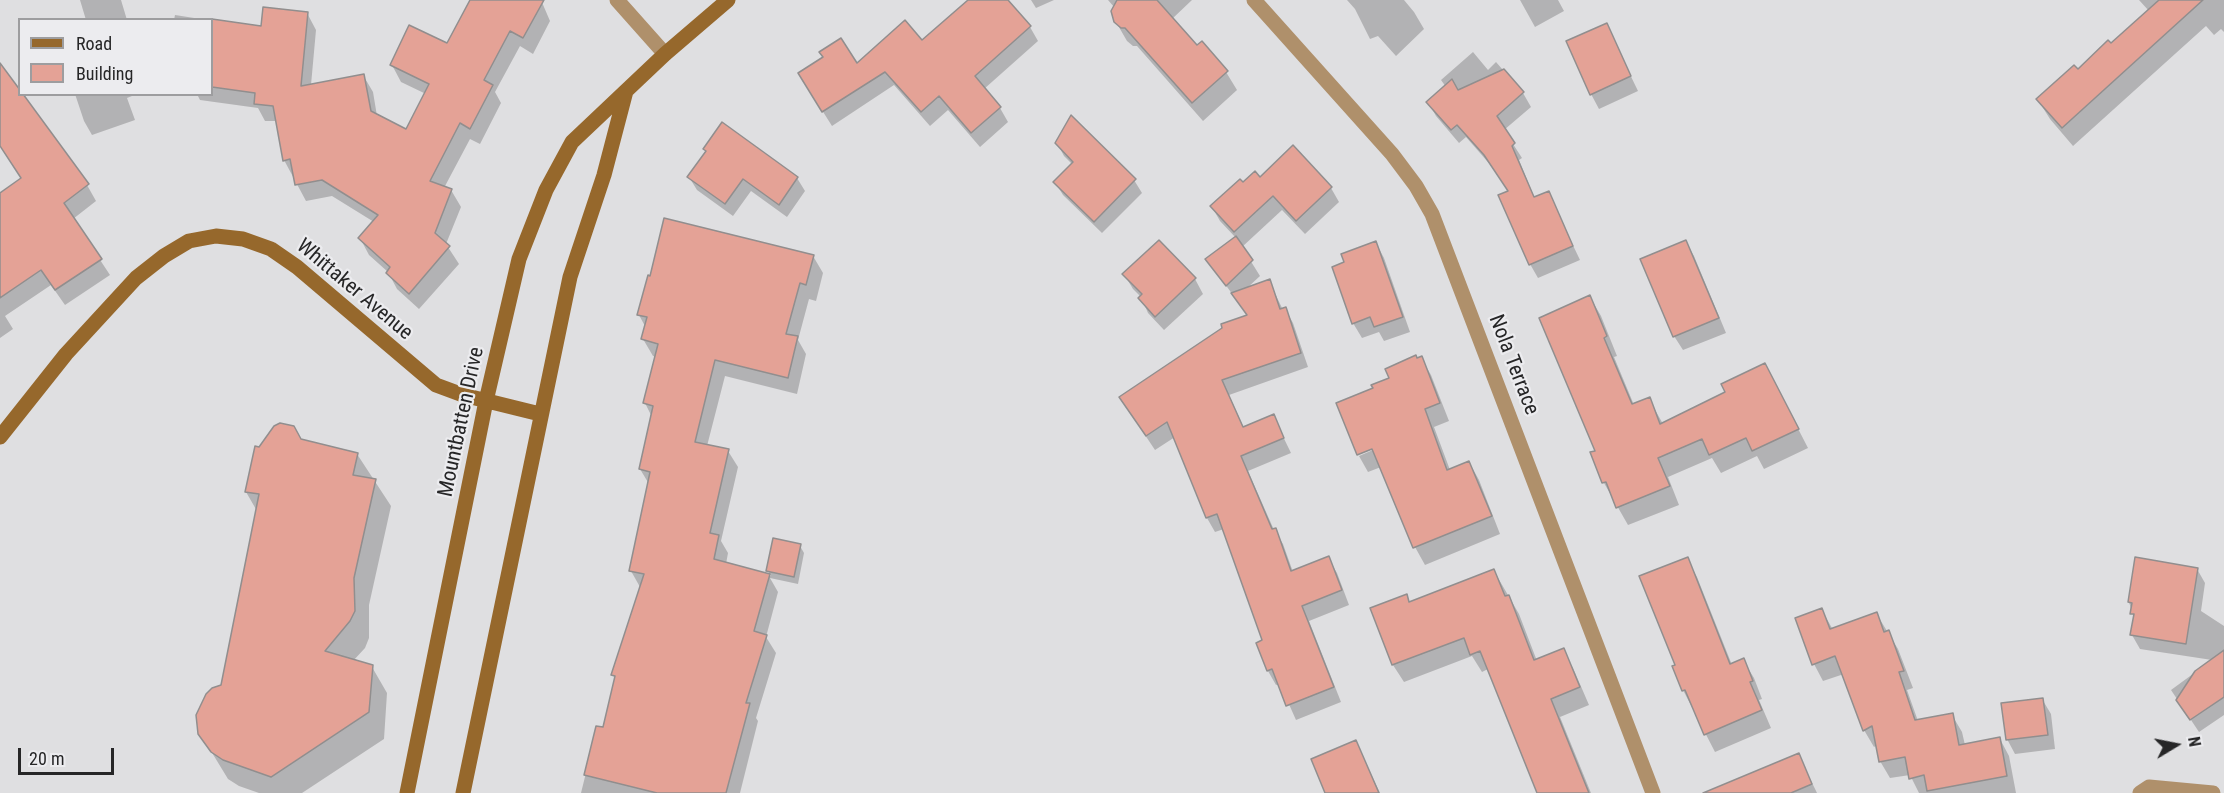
<!DOCTYPE html>
<html>
<head>
<meta charset="utf-8">
<style>
	body { margin:0 }
	#map { position:relative; width:2224px; height:793px; overflow:hidden; background:#dfdfe1; font-family:"Roboto Condensed",sans-serif }
	canvas { display:block }
	.legend { position:absolute; left:18px; top:18px; width:195px; height:78px; box-sizing:border-box; background:#ececef; border:2px solid #9d9d9f; margin:0; padding:8px 10px; list-style:none; font-size:18px; color:#262627 }
	.legend li { display:flex; align-items:center; gap:12px; height:30px }
	.legend b { width:30px; border:2px solid #9d9d9f }
	.north { position:absolute; left:2146px; top:715px; width:60px; height:60px; -webkit-text-stroke:4px #ececef; paint-order:stroke; rotate:80deg; font-size:16px; font-weight:700; line-height:24px; text-align:center; color:#262627 }
	.north::after { content:''; display:block; margin:auto; width:21px; height:27px; background:#262627; clip-path:polygon(50% 0,100% 100%,50% 72%,0 100%) }
	.scale { position:absolute; left:18px; top:748px; width:96px; height:27px; box-sizing:border-box; border:3px solid #262627; border-top:0; padding-left:8px; font-size:18px; line-height:21px; white-space:nowrap; color:#262627; -webkit-text-stroke:4px #ececef; paint-order:stroke }
</style>
</head>
<body>
<div id="map">
<canvas width="2224" height="793"></canvas>
<ul class="legend">
<li><b style="height:8px;background:#96682c"></b>Road</li>
<li><b style="height:16px;background:#e4a296"></b>Building</li>
</ul>
<div class="north">N</div>
<div class="scale">20 m</div>
</div>
<script>
const context = document.querySelector('canvas').getContext('2d');
context.lineJoin = 'round';
function fill(path, color) { context.fillStyle = color; context.fill(path, 'evenodd'); }
function strokePath(path, color, width, dash) { context.strokeStyle = color; context.lineWidth = width; context.lineCap = dash ? 'butt' : 'round'; context.setLineDash(dash || []); context.stroke(path); }
function write(font, color, halo, rows, align = 'center') {
  context.font = font + ' "Roboto Condensed",sans-serif'; context.lineWidth = 4.5; context.setLineDash([]); context.textBaseline = 'middle'; context.strokeStyle = halo; context.fillStyle = color; for (const [text, x, y, turn = 0] of rows) {
    context.save(); context.translate(x, y); context.rotate((+turn || 0) * Math.PI / 180); context.textAlign = isNaN(turn) ? turn : align; if (halo) context.strokeText(text, 0, 0); context.fillText(text, 0, 0); context.restore();
  }
}
fill(new Path2D(`
	M 80,0 L 121,0 L 127,20 L 86,20 Z
	M 472,0 L 541,0 L 550,21 L 533,54 L 520,46 L 495,92 L 501,103 L 480,144 L 470,139 L 444,188 L 451,190 L 461,207 L 446,244 L 459,264 L 419,309 L 397,289 L 388,272 L 369,255 L 360,238 L 374,222 L 332,196 L 306,201 L 284,160 L 277,121 L 265,121 L 258,108 L 200,100 L 197,94 L 212,94 L 212,20 L 263,28 L 307,13 L 316,30 L 311,85 L 363,75 L 373,92 L 377,116 L 407,131 L 426,94 L 401,82 L 392,65 L 448,45 Z
	M 970,0 L 1006,0 L 1030,27 L 1038,41 L 984,89 L 1000,108 L 1008,122 L 980,147 L 948,110 L 930,126 L 894,85 L 832,126 L 808,88 L 857,65 L 922,42 Z
	M 1031,0 L 1054,0 L 1036,8 Z
	M 1108,0 L 1192,0 L 1172,19 L 1197,47 L 1226,72 L 1237,90 L 1203,121 L 1137,46 L 1133,46 L 1127,41 L 1116,22 L 1114,7 Z
	M 1347,0 L 1404,0 L 1414,12 L 1424,29 L 1396,56 L 1378,36 L 1370,39 L 1355,9 Z
	M 1520,0 L 1558,0 L 1564,11 L 1535,27 Z
	M 2139,0 L 2224,0 L 2224,32 L 2221,29 L 2214,35 L 2206,26 L 2073,146 L 2050,119 L 2038,100 L 2111,45 L 2149,11 Z
	M 175,15 L 207,20 L 174,20 Z
	M 1606,25 L 1638,91 L 1599,109 L 1591,94 Z
	M 1473,52 L 1488,70 L 1496,62 L 1523,93 L 1531,107 L 1504,130 L 1522,158 L 1519,160 L 1535,199 L 1548,193 L 1580,260 L 1538,278 L 1530,264 L 1509,192 L 1494,169 L 1466,137 L 1459,143 L 1436,116 L 1428,102 L 1446,87 L 1441,80 Z
	M 0,66 L 87,185 L 96,201 L 73,219 L 110,275 L 65,305 L 51,285 L 5,316 L 13,329 L 0,338 L 0,195 L 22,179 L 0,123 Z
	M 75,94 L 137,94 L 127,98 L 135,120 L 92,135 L 84,121 Z
	M 723,124 L 797,178 L 805,191 L 787,217 L 751,191 L 733,216 L 697,190 L 689,177 Z
	M 1057,143 L 1134,180 L 1142,193 L 1102,233 L 1063,195 L 1055,182 L 1072,164 L 1064,156 Z
	M 1260,179 L 1331,188 L 1339,202 L 1305,234 L 1282,210 L 1242,247 L 1260,276 L 1246,289 L 1269,281 L 1283,310 L 1285,309 L 1293,323 L 1308,367 L 1229,395 L 1244,428 L 1273,416 L 1291,453 L 1248,471 L 1274,530 L 1283,544 L 1293,572 L 1328,558 L 1337,573 L 1349,605 L 1309,621 L 1341,702 L 1296,720 L 1280,684 L 1276,685 L 1268,671 L 1258,643 L 1263,641 L 1224,529 L 1215,532 L 1207,518 L 1175,437 L 1155,450 L 1129,411 L 1248,316 L 1207,259 L 1236,238 L 1220,221 L 1212,207 L 1243,184 Z
	M 1159,242 L 1195,279 L 1203,294 L 1164,330 L 1148,313 L 1141,297 L 1133,289 L 1124,274 Z
	M 1686,242 L 1694,256 L 1726,333 L 1683,350 L 1674,336 Z
	M 1376,243 L 1384,258 L 1410,332 L 1384,341 L 1379,332 L 1362,338 L 1353,323 L 1346,263 Z
	M 813,256 L 823,273 L 816,301 L 809,299 L 798,340 L 806,354 L 797,394 L 725,376 L 707,446 L 728,451 L 738,467 L 721,541 L 728,553 L 726,564 L 771,576 L 768,571 L 800,546 L 804,553 L 798,584 L 770,578 L 778,592 L 766,637 L 776,653 L 756,718 L 758,721 L 740,793 L 581,793 L 597,728 L 604,729 L 616,681 L 613,675 L 640,587 L 631,571 L 649,484 L 640,469 L 652,417 L 645,403 L 656,357 L 653,356 L 643,339 L 646,328 L 639,315 Z
	M 1590,297 L 1601,316 L 1617,356 L 1614,357 L 1634,405 L 1649,399 L 1663,424 L 1775,384 L 1808,448 L 1764,469 L 1757,456 L 1721,473 L 1712,458 L 1668,477 L 1679,505 L 1628,525 L 1604,483 L 1592,453 L 1597,452 Z
	M 1421,358 L 1431,375 L 1449,421 L 1434,427 L 1450,470 L 1469,462 L 1479,480 L 1500,534 L 1425,565 L 1415,547 L 1381,467 L 1368,472 L 1359,456 L 1380,447 L 1374,389 Z
	M 300,440 L 357,454 L 391,506 L 369,605 L 369,638 L 365,648 L 353,661 L 372,667 L 387,693 L 384,739 L 302,793 L 259,793 L 239,786 L 228,779 L 200,733 L 223,686 L 257,511 L 246,492 Z
	M 1687,559 L 1697,577 L 1732,665 L 1743,660 L 1754,678 L 1762,699 L 1759,700 L 1771,728 L 1715,752 L 1683,690 L 1677,666 Z
	M 2197,569 L 2205,583 L 2201,611 L 2224,626 L 2224,715 L 2199,732 L 2171,690 L 2212,660 L 2140,649 L 2132,635 L 2134,619 L 2129,602 Z
	M 1494,571 L 1519,614 L 1537,661 L 1563,650 L 1573,668 L 1589,705 L 1560,717 L 1591,793 L 1537,793 L 1538,792 L 1488,669 L 1482,672 L 1472,656 L 1404,682 L 1393,665 L 1372,609 L 1406,596 L 1410,603 Z
	M 1822,610 L 1833,630 L 1876,613 L 1898,649 L 1913,688 L 1907,690 L 1918,721 L 1952,715 L 1962,732 L 1965,745 L 2000,739 L 2009,756 L 2016,793 L 1919,793 L 1910,775 L 1890,778 L 1880,761 L 1877,745 L 1874,747 L 1864,730 L 1844,674 L 1823,681 L 1814,664 Z
	M 2042,699 L 2051,714 L 2055,749 L 2015,754 L 2007,739 Z
	M 1356,742 L 1380,793 L 1327,793 Z
	M 1798,754 L 1817,793 L 1734,793 Z`), '#0003');
const building = new Path2D(`
	M 470,0 L 544,0 L 523,38 L 510,31 L 484,80 L 493,85 L 470,129 L 460,123 L 430,181 L 452,189 L 435,233 L 450,246 L 409,294 L 386,273 L 390,267 L 358,238 L 378,215 L 322,180 L 295,185 L 290,159 L 283,161 L 273,106 L 254,104 L 255,93 L 212,87 L 212,19 L 261,26 L 263,7 L 308,12 L 301,86 L 364,74 L 371,111 L 406,129 L 429,84 L 390,65 L 409,25 L 447,43 Z
	M 968,0 L 1008,0 L 1031,26 L 975,76 L 1001,107 L 971,133 L 939,96 L 921,112 L 885,72 L 822,112 L 798,73 L 823,57 L 819,52 L 841,38 L 857,63 L 905,20 L 922,40 Z
	M 1117,0 L 1157,0 L 1197,45 L 1202,41 L 1228,71 L 1192,103 L 1125,28 L 1121,28 L 1114,22 L 1111,11 Z
	M 2159,0 L 2203,0 L 2062,128 L 2036,99 L 2074,65 L 2078,69 L 2108,40 L 2111,43 Z
	M 1607,23 L 1631,76 L 1590,95 L 1566,41 Z
	M 0,63 L 20,90 L 20,94 L 23,94 L 89,184 L 64,203 L 102,259 L 55,290 L 41,270 L 0,298 L 0,193 L 21,178 L 0,146 Z
	M 1504,69 L 1524,92 L 1497,116 L 1515,143 L 1512,146 L 1534,197 L 1549,191 L 1573,246 L 1529,265 L 1498,195 L 1508,191 L 1484,155 L 1457,125 L 1451,130 L 1426,102 L 1452,79 L 1458,90 Z
	M 1071,115 L 1136,179 L 1094,222 L 1053,182 L 1073,162 L 1055,143 Z
	M 722,122 L 798,177 L 779,205 L 743,179 L 725,204 L 687,177 L 706,151 L 703,149 Z
	M 1293,145 L 1332,187 L 1296,221 L 1273,196 L 1234,232 L 1210,206 L 1240,179 L 1243,182 L 1255,171 L 1260,177 Z
	M 664,218 L 814,255 L 806,285 L 800,283 L 786,334 L 798,336 L 788,378 L 715,360 L 695,442 L 729,449 L 710,533 L 719,535 L 714,559 L 770,574 L 754,631 L 767,635 L 746,703 L 750,703 L 726,793 L 657,793 L 584,775 L 596,726 L 603,727 L 615,676 L 611,675 L 644,574 L 629,571 L 650,472 L 639,469 L 653,406 L 643,403 L 658,344 L 641,339 L 647,317 L 637,315 L 648,275 L 650,276 Z
	M 1236,236 L 1253,260 L 1226,286 L 1205,259 Z
	M 1159,240 L 1196,278 L 1155,317 L 1138,298 L 1142,294 L 1122,274 Z
	M 1686,240 L 1719,318 L 1673,337 L 1640,259 Z
	M 1376,241 L 1403,317 L 1374,327 L 1370,317 L 1352,324 L 1332,267 L 1344,262 L 1341,254 Z
	M 1270,279 L 1280,309 L 1286,307 L 1301,353 L 1222,380 L 1243,427 L 1274,414 L 1284,438 L 1241,456 L 1272,529 L 1276,528 L 1291,571 L 1329,556 L 1342,590 L 1302,606 L 1334,687 L 1286,706 L 1272,669 L 1267,671 L 1256,643 L 1262,640 L 1217,514 L 1206,518 L 1167,422 L 1146,436 L 1119,397 L 1222,328 L 1221,324 L 1247,315 L 1231,293 Z
	M 1590,295 L 1607,336 L 1604,338 L 1632,404 L 1650,397 L 1660,424 L 1725,392 L 1721,384 L 1765,363 L 1799,429 L 1752,451 L 1746,438 L 1709,455 L 1702,439 L 1658,458 L 1670,486 L 1616,508 L 1606,482 L 1602,483 L 1590,452 L 1595,451 L 1539,318 Z
	M 1416,355 L 1417,358 L 1422,356 L 1440,403 L 1425,409 L 1447,470 L 1469,461 L 1492,516 L 1413,548 L 1372,449 L 1357,455 L 1336,403 L 1373,388 L 1371,385 L 1389,378 L 1385,369 Z
	M 280,423 L 294,426 L 301,439 L 358,453 L 353,475 L 376,479 L 354,578 L 355,611 L 350,621 L 325,651 L 373,665 L 369,712 L 271,777 L 223,760 L 211,752 L 198,734 L 196,715 L 206,694 L 212,688 L 221,685 L 259,494 L 245,492 L 255,446 L 259,447 L 274,426 Z
	M 773,538 L 801,544 L 794,577 L 766,571 Z
	M 1688,557 L 1730,664 L 1744,658 L 1753,681 L 1750,682 L 1762,710 L 1704,735 L 1685,690 L 1682,691 L 1672,666 L 1675,665 L 1639,576 Z
	M 2135,557 L 2198,568 L 2186,644 L 2130,635 L 2134,614 L 2130,614 L 2132,603 L 2128,602 Z
	M 1494,569 L 1505,596 L 1509,595 L 1534,660 L 1564,648 L 1580,687 L 1551,699 L 1589,793 L 1537,793 L 1480,651 L 1470,655 L 1464,638 L 1392,665 L 1370,608 L 1407,594 L 1409,602 Z
	M 1822,608 L 1830,629 L 1877,612 L 1884,632 L 1889,630 L 1904,671 L 1899,672 L 1915,720 L 1953,713 L 1959,745 L 2000,737 L 2007,776 L 1927,791 L 1924,775 L 1909,779 L 1905,757 L 1879,762 L 1872,726 L 1863,731 L 1835,656 L 1812,665 L 1795,618 Z
	M 2224,650 L 2224,697 L 2190,720 L 2176,700 L 2195,671 Z
	M 2043,698 L 2048,735 L 2006,740 L 2001,703 Z
	M 1356,740 L 1379,793 L 1325,793 L 1311,759 Z
	M 1799,753 L 1812,784 L 1791,793 L 1703,793 Z`);
fill(building, '#e4a296');
strokePath(building, '#918e8e', 1.5);
strokePath(new Path2D(`
	M 617,0 L 665,54
	M 1254,0 L 1392,154 L 1416,186 L 1432,214 L 1653,793
	M 2140,793 L 2149,787 L 2213,793`), '#af906b', 15);
strokePath(new Path2D(`
	M 0,437 L 66,354 L 136,278 L 164,256 L 189,241 L 216,236 L 243,239 L 271,249 L 297,267 L 436,385 L 463,395 L 540,414
	M 407,793 L 486,401 L 519,259 L 546,190 L 572,142 L 665,54 L 728,0
	M 463,793 L 570,277 L 604,175 L 626,91`), '#96682c', 15);
write('21px', '#262627', '#ececef', [
	["Whittaker Avenue",354,290,40],
	["Nola Terrace",1513,365,69],
	["Mountbatten Drive",462,422,-78]
]);
</script>
</body>
</html>
